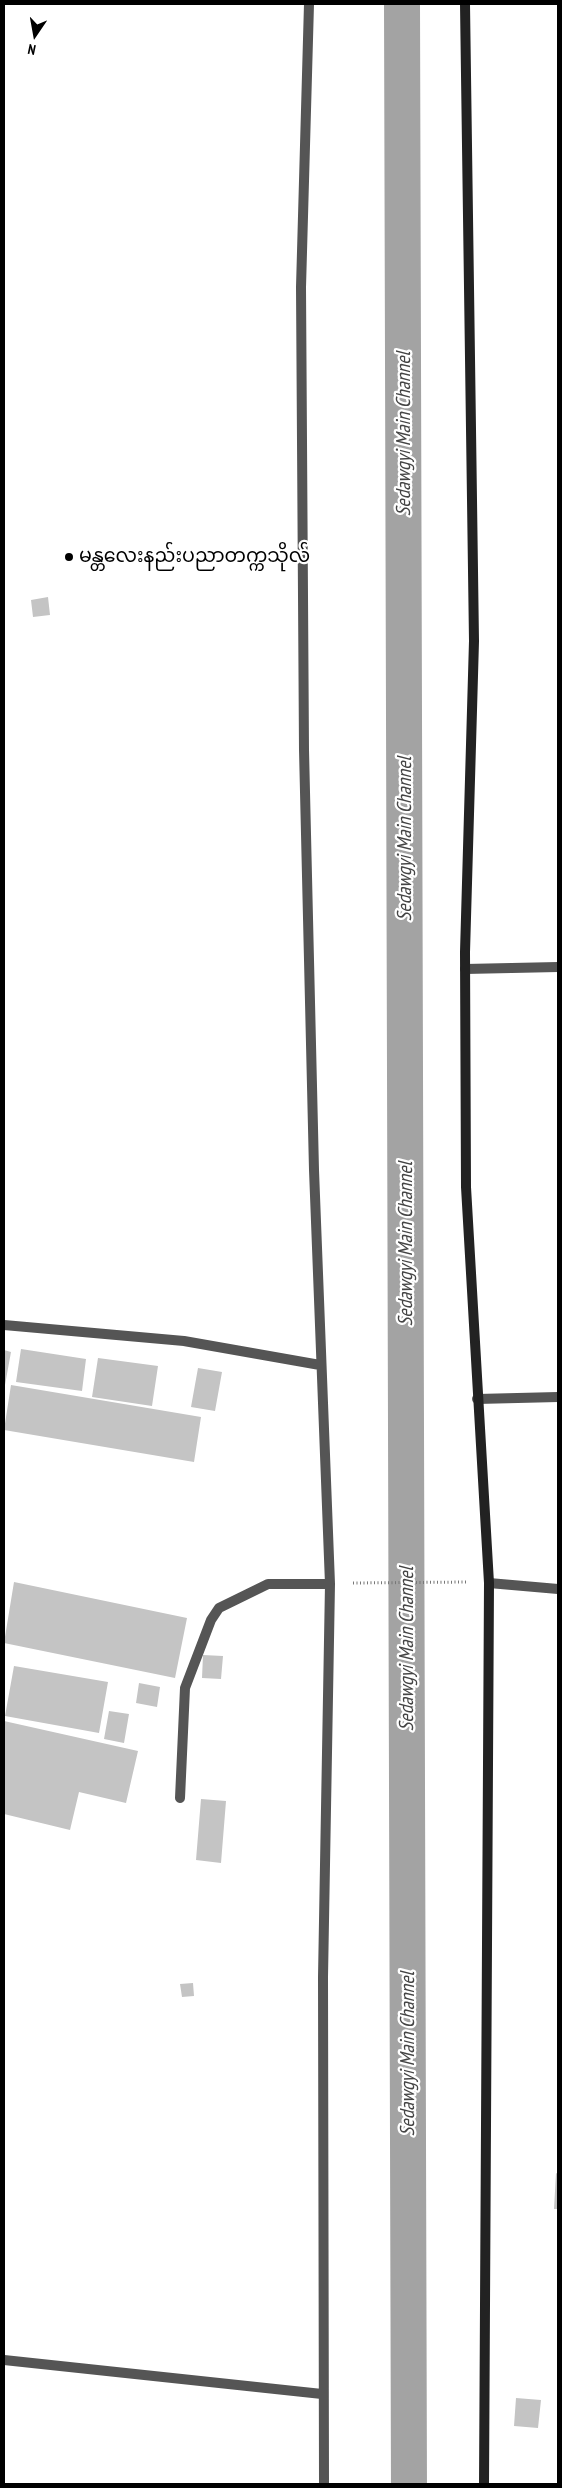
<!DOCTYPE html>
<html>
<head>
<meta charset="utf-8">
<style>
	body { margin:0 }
	#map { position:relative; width:562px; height:2488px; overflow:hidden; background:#fff; font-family:"PT Sans Narrow",sans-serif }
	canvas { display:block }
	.frame { position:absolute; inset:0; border:5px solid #000; pointer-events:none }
	.north { position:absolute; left:10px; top:10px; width:50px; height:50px; -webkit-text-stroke:4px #fff; paint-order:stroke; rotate:192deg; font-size:14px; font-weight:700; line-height:20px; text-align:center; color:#000 }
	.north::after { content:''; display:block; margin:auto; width:18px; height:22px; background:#000; clip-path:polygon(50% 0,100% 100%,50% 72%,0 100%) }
</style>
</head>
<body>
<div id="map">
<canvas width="562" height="2488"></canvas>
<div class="frame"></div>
<div class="north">N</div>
</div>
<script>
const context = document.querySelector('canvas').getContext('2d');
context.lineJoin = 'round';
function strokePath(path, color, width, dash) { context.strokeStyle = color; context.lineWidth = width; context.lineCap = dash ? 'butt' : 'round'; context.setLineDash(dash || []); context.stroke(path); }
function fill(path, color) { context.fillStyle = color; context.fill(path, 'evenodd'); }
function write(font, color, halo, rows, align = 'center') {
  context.font = font + ' "PT Sans Narrow","Noto Sans Myanmar",sans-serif'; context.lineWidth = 4.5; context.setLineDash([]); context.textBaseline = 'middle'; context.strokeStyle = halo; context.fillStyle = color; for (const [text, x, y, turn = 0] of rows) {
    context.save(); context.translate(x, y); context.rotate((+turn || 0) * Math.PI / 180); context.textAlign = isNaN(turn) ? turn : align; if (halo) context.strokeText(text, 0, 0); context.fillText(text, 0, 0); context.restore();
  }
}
strokePath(new Path2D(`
	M 402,4 L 409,2484`), '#a3a3a3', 36);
fill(new Path2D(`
	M 48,597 L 50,615 L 33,617 L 31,600 Z
	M 21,1349 L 86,1359 L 82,1391 L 16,1382 Z
	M 4,1350 L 11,1352 L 5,1385 L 4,1385 Z
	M 98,1358 L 158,1366 L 152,1406 L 92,1397 Z
	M 198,1368 L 222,1372 L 215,1411 L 191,1407 Z
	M 11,1385 L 201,1417 L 194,1462 L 4,1430 Z
	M 14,1582 L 187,1618 L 175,1678 L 4,1643 Z
	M 203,1655 L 223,1656 L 221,1679 L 202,1678 Z
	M 14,1666 L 108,1682 L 99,1733 L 5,1716 Z
	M 139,1683 L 160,1687 L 157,1707 L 136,1703 Z
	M 109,1711 L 129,1714 L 124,1743 L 104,1739 Z
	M 4,1721 L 138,1751 L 126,1803 L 79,1792 L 70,1830 L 4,1814 Z
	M 201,1799 L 226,1801 L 221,1863 L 196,1860 Z
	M 193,1983 L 194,1996 L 182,1997 L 180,1984 Z
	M 556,2173 L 558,2174 L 558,2209 L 554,2209 Z
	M 516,2398 L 541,2400 L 538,2428 L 514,2426 Z`), '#c4c4c4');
strokePath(new Path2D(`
	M 353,1583 L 467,1582`), '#777', 3, [1, 2.5]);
strokePath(new Path2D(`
	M 309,4 L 301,287 L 304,750 L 314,1170 L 330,1584 L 323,1977 L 324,2484
	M 465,969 L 558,967
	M 4,1325 L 184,1341 L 320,1365
	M 477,1399 L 558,1397
	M 489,1583 L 558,1589
	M 180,1798 L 185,1688 L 211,1620 L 219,1608 L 268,1584 L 330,1584
	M 4,2360 L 322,2394`), '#555', 10);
strokePath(new Path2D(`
	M 465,4 L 474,641 L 465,952 L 466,1187 L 489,1583 L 484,2484`), '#222', 10);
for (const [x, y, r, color] of [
	[69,557,5,"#000"]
]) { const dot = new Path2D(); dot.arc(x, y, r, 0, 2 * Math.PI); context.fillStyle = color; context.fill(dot); strokePath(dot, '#fff', 2); }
write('19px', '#000', '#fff', [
	["မန္တလေးနည်းပညာတက္ကသိုလ်",79,557]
], 'left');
write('italic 20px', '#444', '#fff', [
	["Sedawgyi Main Channel",404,434,-90],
	["Sedawgyi Main Channel",405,839,-90],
	["Sedawgyi Main Channel",406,1244,-90],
	["Sedawgyi Main Channel",407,1649,-90],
	["Sedawgyi Main Channel",408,2054,-90]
]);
</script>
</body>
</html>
